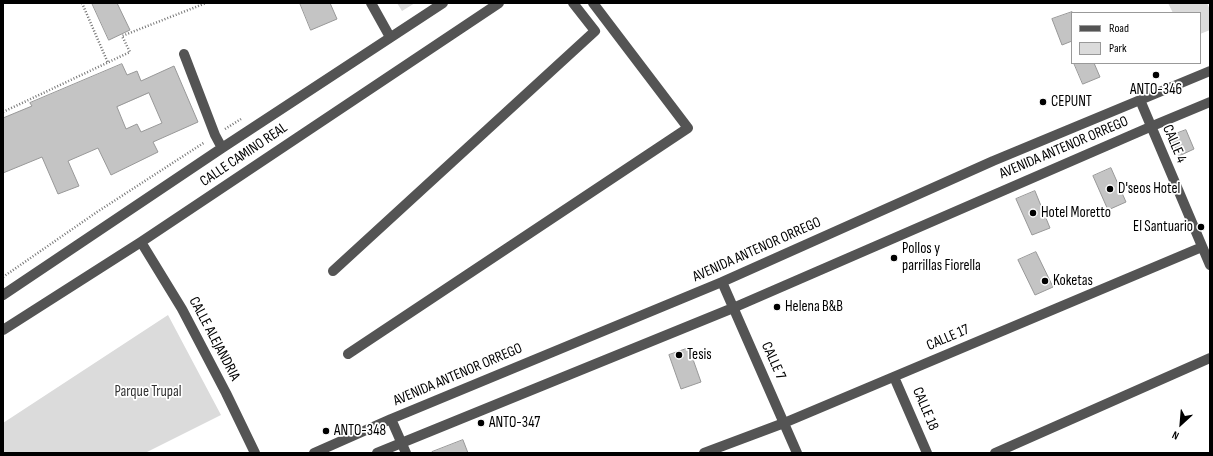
<!DOCTYPE html>
<html>
<head>
<meta charset="utf-8">
<style>
	body { margin:0 }
	#map { position:relative; width:1213px; height:456px; overflow:hidden; background:#fff; font-family:"Sofia Sans Condensed",sans-serif }
	canvas { display:block }
	.frame { position:absolute; inset:0; border:4px solid #000; pointer-events:none }
	.legend { position:absolute; left:1071px; top:12px; width:130px; height:52px; box-sizing:border-box; background:#fff; border:1px solid #999; margin:0; padding:5px 7px; list-style:none; font-size:12px; color:#000 }
	.legend li { display:flex; align-items:center; gap:8px; height:20px }
	.legend b { width:20px; border:1px solid #999 }
	.north { position:absolute; left:1161px; top:404px; width:40px; height:40px; -webkit-text-stroke:3px #fff; paint-order:stroke; rotate:206deg; font-size:11px; font-weight:700; line-height:16px; text-align:center; color:#000 }
	.north::after { content:''; display:block; margin:auto; width:14px; height:18px; background:#000; clip-path:polygon(50% 0,100% 100%,50% 72%,0 100%) }
</style>
</head>
<body>
<div id="map">
<canvas width="1213" height="456"></canvas>
<div class="frame"></div>
<ul class="legend">
<li><b style="height:5px;background:#545454"></b>Road</li>
<li><b style="height:11px;background:#dbdbdb"></b>Park</li>
</ul>
<div class="north">N</div>
</div>
<script>
const context = document.querySelector('canvas').getContext('2d');
context.lineJoin = 'round';
function fill(path, color) { context.fillStyle = color; context.fill(path, 'evenodd'); }
function strokePath(path, color, width, dash) { context.strokeStyle = color; context.lineWidth = width; context.lineCap = dash ? 'butt' : 'round'; context.setLineDash(dash || []); context.stroke(path); }
function write(font, color, halo, rows, align = 'center') {
  context.font = font + ' "Sofia Sans Condensed",sans-serif'; context.lineWidth = 3.5; context.setLineDash([]); context.textBaseline = 'middle'; context.strokeStyle = halo; context.fillStyle = color; for (const [text, x, y, turn = 0] of rows) {
    context.save(); context.translate(x, y); context.rotate((+turn || 0) * Math.PI / 180); context.textAlign = isNaN(turn) ? turn : align; if (halo) context.strokeText(text, 0, 0); context.fillText(text, 0, 0); context.restore();
  }
}
fill(new Path2D(`
	M 397,3 L 415,3 L 402,11 Z
	M 1168,3 L 1207,3 L 1210,10 L 1210,30 L 1200,34 L 1200,13 L 1173,13 Z
	M 168,315 L 221,415 L 145,453 L 3,453 L 3,423 Z`), '#dbdbdb');
const building = new Path2D(`
	M 92,3 L 117,3 L 130,30 L 109,40 Z
	M 300,3 L 330,3 L 337,19 L 311,30 Z
	M 1072,12 L 1072,41 L 1062,45 L 1052,19 Z
	M 1074,63 L 1094,63 L 1100,77 L 1083,84 Z
	M 122,64 L 127,75 L 137,71 L 141,81 L 174,66 L 198,122 L 153,142 L 158,152 L 111,175 L 98,148 L 68,161 L 79,186 L 58,194 L 42,157 L 3,173 L 3,118 L 32,106 L 30,103 ZM 149,93 L 162,123 L 141,132 L 137,124 L 126,129 L 117,107 Z
	M 1186,130 L 1194,149 L 1179,156 L 1170,136 Z
	M 1111,168 L 1126,202 L 1108,210 L 1093,176 Z
	M 1035,191 L 1050,228 L 1032,235 L 1016,199 Z
	M 1036,252 L 1053,287 L 1035,295 L 1018,260 Z
	M 689,348 L 701,382 L 681,389 L 669,355 Z
	M 463,440 L 468,453 L 432,453 L 432,452 Z`);
fill(building, '#c4c4c4');
strokePath(building, '#989898', 1);
strokePath(new Path2D(`
	M 82,3 L 108,63
	M 3,112 L 130,52 L 122,36 L 206,3
	M 225,129 L 241,119
	M 3,277 L 97,212 L 205,142`), '#767676', 2.5, [1, 2]);
strokePath(new Path2D(`
	M 371,3 L 390,37
	M 184,54 L 215,135 L 222,148
	M 1140,100 L 1210,265
	M 141,242 L 182,309 L 226,393 L 255,453
	M 333,271 L 595,31 L 573,3
	M 722,282 L 797,453
	M 3,295 L 222,148 L 443,3
	M 3,330 L 141,242 L 499,3
	M 348,354 L 688,128 L 593,3
	M 894,377 L 927,453
	M 391,419 L 406,453
	M 314,453 L 391,419 L 722,282 L 993,161 L 1210,71
	M 377,453 L 733,308 L 1150,127 L 1210,102
	M 704,453 L 784,423 L 1202,247
	M 995,453 L 1210,358`), '#545454', 10);
for (const [x, y, r, color] of [
	[1156,75,4,"#000"],
	[1043,102,4,"#000"],
	[1110,189,4,"#000"],
	[1033,213,4,"#000"],
	[1201,227,4,"#000"],
	[894,258,4,"#000"],
	[1045,281,4,"#000"],
	[777,307,4,"#000"],
	[679,355,4,"#000"],
	[481,423,4,"#000"],
	[326,431,4,"#000"]
]) { const dot = new Path2D(); dot.arc(x, y, r, 0, 2 * Math.PI); context.fillStyle = color; context.fill(dot); strokePath(dot, '#fff', 1.5); }
write('15px', '#000', '#fff', [
	["ANTO-346",1156,90,"center"],
	["CEPUNT",1051,102],
	["D'seos Hotel",1118,189],
	["Hotel Moretto",1041,213],
	["El Santuario",1193,227,"right"],
	["Pollos y",902,249],
	["parrillas Fiorella",902,266],
	["Koketas",1053,281],
	["Helena B&B",785,307],
	["Tesis",687,355],
	["ANTO-347",489,423],
	["ANTO-348",334,431]
], 'left');
write('15px', '#000', '#fff', [
	["CALLE 4",1174,144,67],
	["AVENIDA ANTENOR ORREGO",1064,148,-23],
	["CALLE CAMINO REAL",244,155,-34],
	["AVENIDA ANTENOR ORREGO",757,250,-24],
	["CALLE 17",948,338,-23],
	["CALLE ALEJANDRIA",214,339,62],
	["CALLE 7",773,361,66],
	["AVENIDA ANTENOR ORREGO",458,375,-23],
	["CALLE 18",925,409,67]
]);
write('15px', '#323232', '#fff', [
	["Parque Trupal",148,392]
]);
</script>
</body>
</html>
